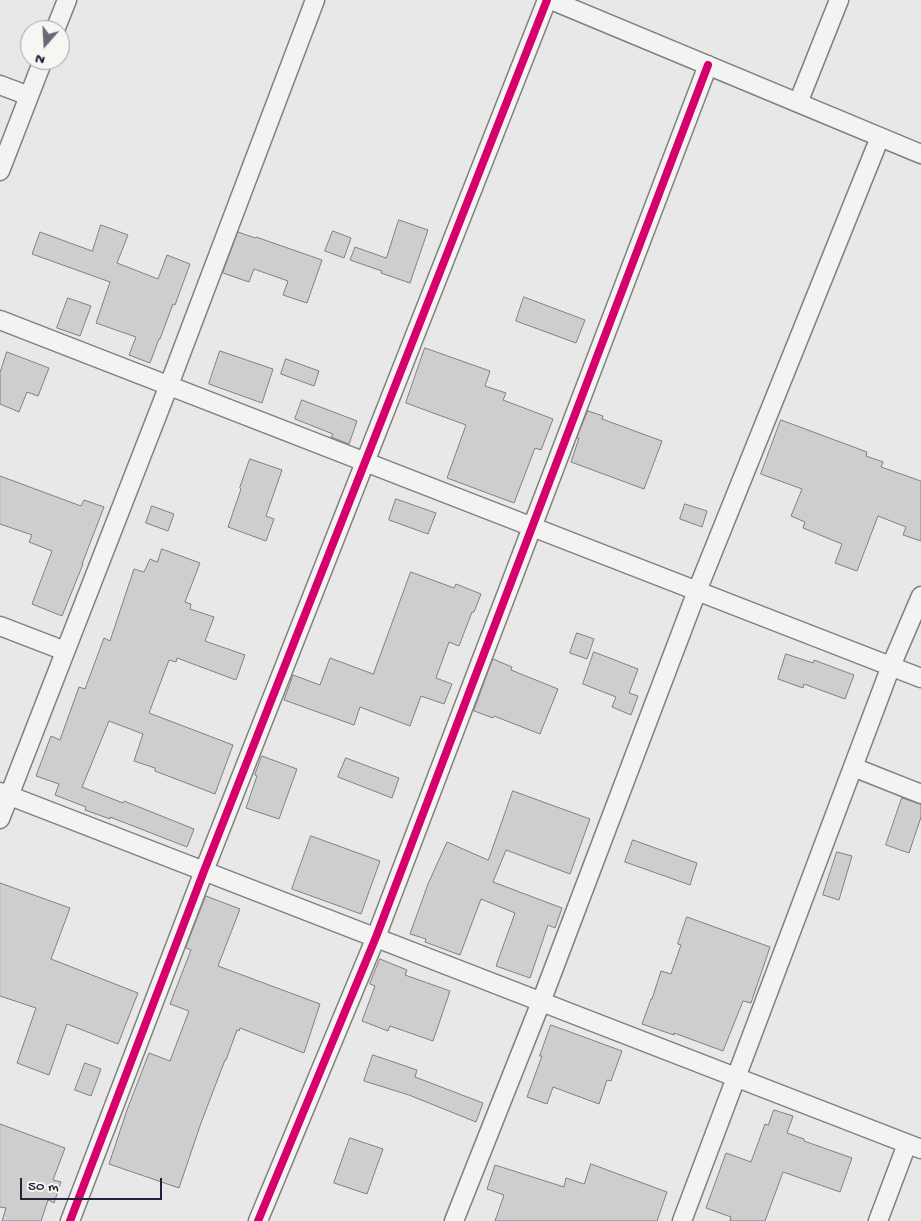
<!DOCTYPE html>
<html>
<head>
<meta charset="utf-8">
<style>
	body { margin:0 }
	#map { position:relative; width:921px; height:1221px; overflow:hidden; background:#e8e8e8; font-family:"Gochi Hand",sans-serif }
	canvas { display:block }
	.north { position:absolute; left:20px; top:20px; width:50px; height:50px; box-sizing:border-box; background:#f6f6f2; border:1px solid #a1a1a9; border-radius:50%; rotate:199deg; font-size:14px; font-weight:700; line-height:20px; text-align:center; color:#22223b }
	.north::after { content:''; display:block; margin:auto; width:18px; height:22px; background:#676778; clip-path:polygon(50% 0,100% 100%,50% 72%,0 100%) }
	.scale { position:absolute; left:20px; top:1178px; width:142px; height:22px; box-sizing:border-box; border:2px solid #22223b; border-top:0; padding-left:6px; font-size:15px; line-height:18px; white-space:nowrap; color:#22223b; -webkit-text-stroke:4px #f6f6f2; paint-order:stroke }
</style>
</head>
<body>
<div id="map">
<canvas width="921" height="1221"></canvas>
<div class="north">N</div>
<div class="scale">50 m</div>
</div>
<script>
const context = document.querySelector('canvas').getContext('2d');
context.lineJoin = 'round';
function fill(path, color) { context.fillStyle = color; context.fill(path, 'evenodd'); }
function strokePath(path, color, width, dash) { context.strokeStyle = color; context.lineWidth = width; context.lineCap = dash ? 'butt' : 'round'; context.setLineDash(dash || []); context.stroke(path); }
const building = new Path2D(`
	M 399,220 L 428,230 L 410,283 L 381,273 L 382,271 L 350,260 L 355,247 L 386,258 Z
	M 101,225 L 128,235 L 117,263 L 158,279 L 167,255 L 190,264 L 175,305 L 173,304 L 160,339 L 159,339 L 150,363 L 129,355 L 136,337 L 96,323 L 110,282 L 32,254 L 40,232 L 92,251 Z
	M 333,231 L 351,238 L 344,258 L 325,251 Z
	M 238,232 L 255,238 L 256,237 L 322,260 L 307,303 L 283,295 L 288,281 L 254,269 L 249,282 L 223,273 Z
	M 524,297 L 585,320 L 576,343 L 516,321 Z
	M 68,298 L 91,306 L 80,336 L 57,328 Z
	M 425,348 L 490,371 L 485,386 L 506,393 L 503,400 L 553,419 L 541,450 L 535,448 L 514,503 L 447,478 L 466,425 L 406,403 Z
	M 220,351 L 273,369 L 262,403 L 209,384 Z
	M 7,352 L 49,368 L 38,396 L 27,392 L 19,412 L 0,404 L 0,373 Z
	M 286,359 L 319,371 L 314,386 L 281,374 Z
	M 302,400 L 357,421 L 349,444 L 331,437 L 333,434 L 295,419 Z
	M 588,411 L 603,416 L 602,419 L 662,441 L 644,489 L 571,462 L 579,438 L 577,438 Z
	M 781,420 L 867,452 L 866,456 L 883,462 L 881,467 L 921,481 L 921,541 L 903,535 L 906,527 L 878,516 L 857,571 L 835,563 L 842,544 L 803,528 L 805,522 L 791,516 L 802,489 L 761,474 Z
	M 250,459 L 282,470 L 266,516 L 274,519 L 266,541 L 228,527 L 241,489 L 240,488 Z
	M 0,476 L 81,506 L 84,500 L 104,507 L 82,564 L 83,564 L 62,616 L 32,604 L 52,551 L 29,542 L 32,535 L 0,524 Z
	M 396,499 L 436,513 L 428,534 L 389,520 Z
	M 685,504 L 707,511 L 702,527 L 680,519 Z
	M 152,506 L 174,514 L 168,531 L 146,523 Z
	M 162,549 L 200,563 L 185,602 L 191,604 L 190,609 L 214,617 L 205,641 L 245,655 L 236,680 L 177,658 L 176,662 L 169,660 L 149,713 L 233,745 L 215,794 L 155,771 L 155,768 L 134,761 L 143,734 L 109,721 L 82,787 L 123,803 L 124,801 L 194,829 L 187,847 L 110,817 L 110,819 L 85,810 L 86,807 L 55,795 L 59,784 L 36,776 L 51,736 L 60,740 L 79,687 L 85,689 L 104,638 L 110,641 L 134,569 L 144,572 L 150,559 L 157,562 Z
	M 411,572 L 454,588 L 456,584 L 481,594 L 474,612 L 472,612 L 459,646 L 449,642 L 436,678 L 452,684 L 444,704 L 421,696 L 410,726 L 360,707 L 354,725 L 284,700 L 293,675 L 320,685 L 330,658 L 373,674 Z
	M 577,633 L 594,639 L 587,659 L 570,653 Z
	M 594,652 L 638,669 L 629,693 L 638,696 L 631,715 L 612,707 L 616,697 L 583,684 Z
	M 786,654 L 813,663 L 814,660 L 854,675 L 845,699 L 804,684 L 803,688 L 778,679 Z
	M 493,659 L 512,667 L 511,670 L 558,689 L 540,734 L 494,716 L 493,718 L 474,711 Z
	M 262,756 L 297,769 L 279,819 L 246,808 L 257,776 L 255,775 Z
	M 346,758 L 399,778 L 392,798 L 338,777 Z
	M 513,791 L 590,819 L 570,874 L 506,850 L 493,882 L 562,908 L 555,928 L 548,925 L 530,978 L 496,966 L 515,913 L 481,899 L 460,955 L 425,942 L 426,939 L 410,934 L 428,884 L 447,842 L 488,860 Z
	M 902,798 L 921,804 L 921,817 L 909,853 L 886,845 Z
	M 311,836 L 380,861 L 361,914 L 292,889 Z
	M 633,840 L 697,863 L 690,885 L 625,862 Z
	M 837,852 L 852,856 L 839,900 L 823,895 Z
	M 0,883 L 70,908 L 51,959 L 138,993 L 118,1044 L 67,1024 L 49,1075 L 17,1063 L 36,1008 L 0,996 Z
	M 206,896 L 240,909 L 218,966 L 320,1004 L 304,1053 L 240,1028 L 239,1031 L 237,1030 L 226,1060 L 225,1060 L 201,1123 L 179,1188 L 109,1164 L 127,1110 L 149,1053 L 170,1061 L 189,1011 L 170,1004 L 191,950 L 186,948 Z
	M 687,917 L 770,947 L 751,1003 L 743,1001 L 723,1051 L 674,1033 L 674,1035 L 642,1024 L 651,999 L 652,999 L 661,971 L 671,974 L 681,945 L 678,944 Z
	M 380,959 L 407,970 L 405,975 L 450,991 L 433,1041 L 390,1026 L 388,1031 L 362,1021 L 375,986 L 370,984 Z
	M 551,1025 L 622,1051 L 611,1081 L 607,1080 L 599,1104 L 553,1087 L 547,1104 L 527,1097 L 542,1056 L 540,1056 Z
	M 373,1055 L 417,1070 L 415,1077 L 483,1103 L 476,1122 L 409,1095 L 364,1081 Z
	M 85,1063 L 101,1069 L 91,1096 L 75,1090 Z
	M 774,1110 L 793,1116 L 787,1133 L 804,1139 L 804,1141 L 852,1158 L 840,1192 L 783,1172 L 765,1221 L 730,1221 L 731,1217 L 706,1208 L 726,1153 L 751,1162 L 765,1124 L 768,1125 Z
	M 0,1124 L 65,1148 L 53,1180 L 61,1182 L 54,1203 L 48,1200 L 41,1221 L 2,1221 L 6,1208 L 0,1207 Z
	M 350,1138 L 383,1149 L 367,1194 L 334,1183 Z
	M 591,1164 L 667,1192 L 657,1221 L 495,1221 L 504,1195 L 487,1189 L 495,1165 L 564,1187 L 566,1178 L 584,1184 Z`);
fill(building, '#cececf');
strokePath(building, '#808084', 1);
const minor = new Path2D(`
	M 551,0 L 921,154
	M 55,30 L 67,0
	M 0,85 L 29,96
	M 798,103 L 839,0
	M 0,171 L 43,60
	M 0,320 L 921,678
	M 0,626 L 65,651
	M 853,767 L 921,794
	M 0,792 L 921,1149
	M 0,819 L 169,385 L 315,0
	M 70,1221 L 204,871 L 547,0
	M 258,1221 L 376,937 L 708,65
	M 454,1221 L 541,1002 L 697,591 L 880,137
	M 682,1221 L 891,666 L 921,596
	M 878,1221 L 907,1144`);
strokePath(minor, '#808084', 21);
strokePath(minor, '#f3f3f1', 18);
strokePath(new Path2D(`
	M 70,1221 L 204,871 L 547,0
	M 258,1221 L 376,937 L 708,65`), '#d6006c', 8);
</script>
</body>
</html>
